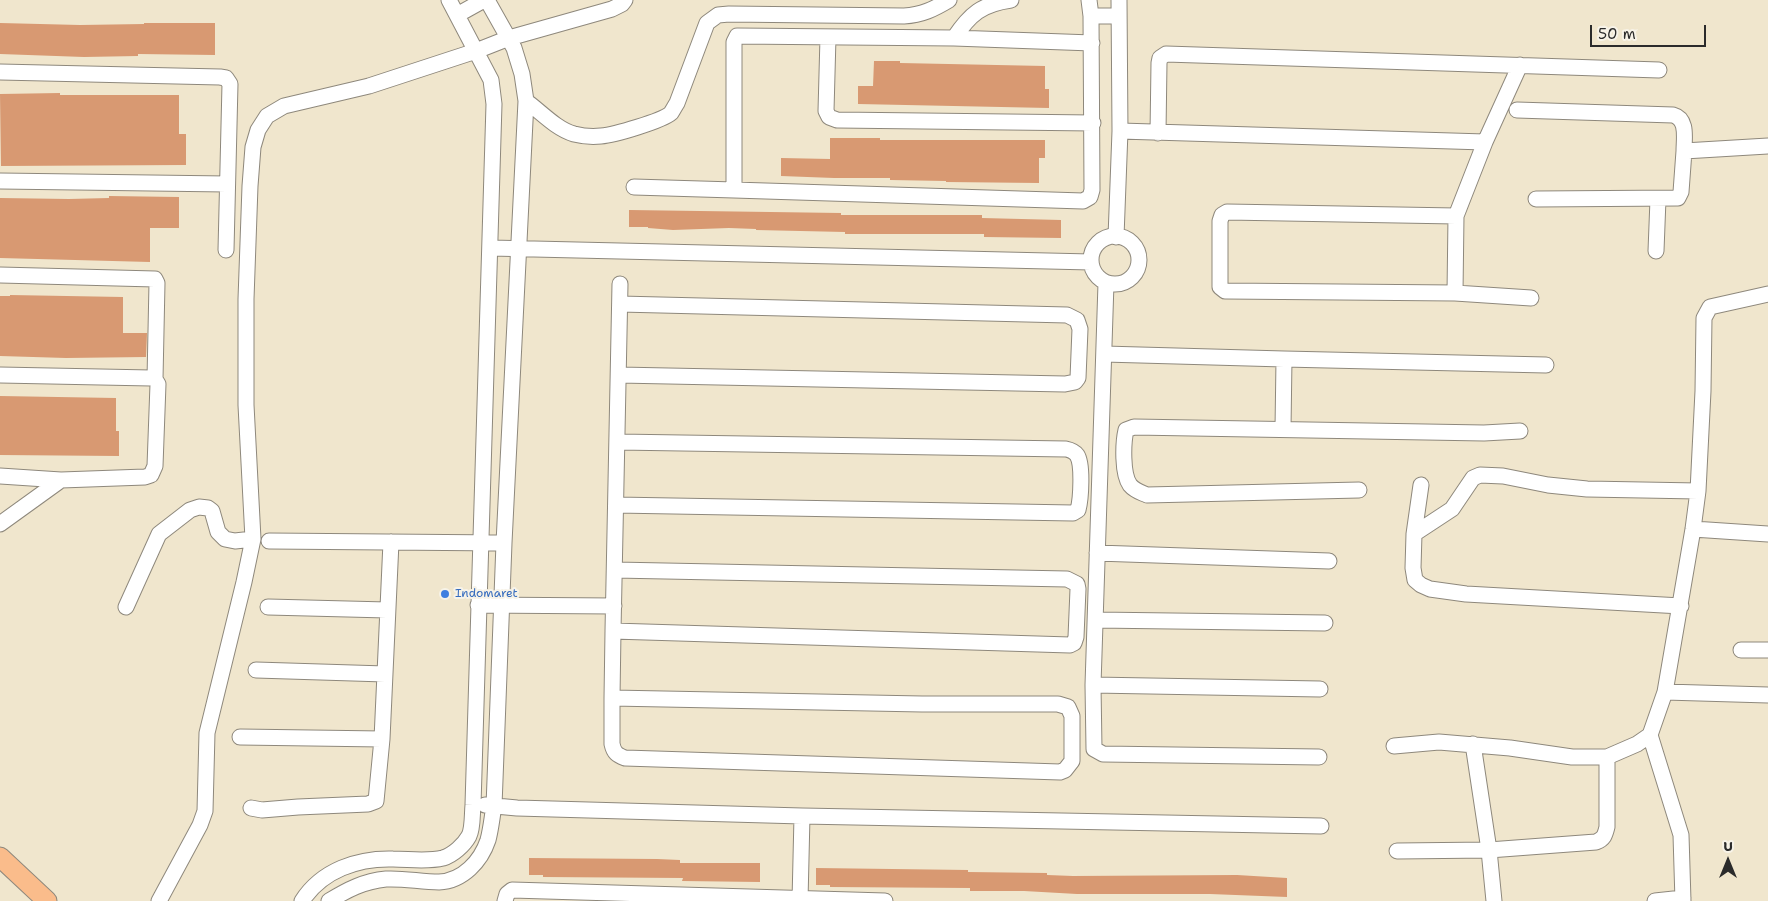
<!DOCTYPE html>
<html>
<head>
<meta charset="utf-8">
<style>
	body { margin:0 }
	#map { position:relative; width:1768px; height:901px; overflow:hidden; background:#f0e6cd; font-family:"Shantell Sans",sans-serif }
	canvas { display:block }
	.north { position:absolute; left:1703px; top:836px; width:50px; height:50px; -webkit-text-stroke:4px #f7f3e8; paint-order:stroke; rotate:0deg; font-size:14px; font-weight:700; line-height:20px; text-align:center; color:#2b2b2b }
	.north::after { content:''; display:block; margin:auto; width:18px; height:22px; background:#2b2b2b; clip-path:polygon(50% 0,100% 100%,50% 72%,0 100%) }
	.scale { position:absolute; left:1590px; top:25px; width:116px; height:22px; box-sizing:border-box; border:2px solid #2b2b2b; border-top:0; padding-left:6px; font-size:15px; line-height:18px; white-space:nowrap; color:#2b2b2b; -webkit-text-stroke:4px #f7f3e8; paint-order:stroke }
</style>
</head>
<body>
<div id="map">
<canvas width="1768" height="901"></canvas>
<div class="north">U</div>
<div class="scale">50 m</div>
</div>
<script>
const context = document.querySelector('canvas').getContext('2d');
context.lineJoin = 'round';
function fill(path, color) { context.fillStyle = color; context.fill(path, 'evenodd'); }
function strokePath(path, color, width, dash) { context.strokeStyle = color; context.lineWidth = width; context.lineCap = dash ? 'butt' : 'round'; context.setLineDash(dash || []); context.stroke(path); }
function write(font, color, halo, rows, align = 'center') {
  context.font = font + ' "Shantell Sans",sans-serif'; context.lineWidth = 4; context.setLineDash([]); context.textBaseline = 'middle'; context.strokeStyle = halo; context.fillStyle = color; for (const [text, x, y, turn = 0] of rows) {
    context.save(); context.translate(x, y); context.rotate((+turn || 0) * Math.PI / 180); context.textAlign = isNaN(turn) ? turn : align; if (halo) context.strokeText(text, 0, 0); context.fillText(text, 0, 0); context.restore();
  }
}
fill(new Path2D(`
	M 0,23 L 80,25 L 144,24 L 144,23 L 215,23 L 215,55 L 138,54 L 138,56 L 84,57 L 0,54 Z
	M 874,61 L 900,61 L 900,63 L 1045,66 L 1045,89 L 1049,89 L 1049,108 L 858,104 L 858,86 L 873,86 Z
	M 60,93 L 60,95 L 179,95 L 179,134 L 186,134 L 186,165 L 1,166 L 0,94 Z
	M 830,138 L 880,138 L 880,140 L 1045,140 L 1045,158 L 1039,158 L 1039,183 L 946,182 L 946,181 L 890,180 L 890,178 L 834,178 L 781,176 L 781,158 L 830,159 Z
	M 109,196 L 179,197 L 179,228 L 150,228 L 150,262 L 0,258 L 0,198 L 69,199 L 109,198 Z
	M 629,210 L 841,213 L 841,215 L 982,215 L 982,218 L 1061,220 L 1061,238 L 984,237 L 984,234 L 845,234 L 845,232 L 756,230 L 756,229 L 729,228 L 673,230 L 648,228 L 648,227 L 629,227 Z
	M 10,295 L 123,297 L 123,333 L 147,333 L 146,357 L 66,358 L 0,356 L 0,296 L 10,296 Z
	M 0,396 L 116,398 L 116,431 L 119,431 L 119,456 L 0,455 Z
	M 529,858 L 657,859 L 680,860 L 680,863 L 760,863 L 760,882 L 682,881 L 683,878 L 543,877 L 543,875 L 529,875 Z
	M 816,868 L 968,870 L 968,872 L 1047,873 L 1047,875 L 1073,876 L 1237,875 L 1287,878 L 1287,897 L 1210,894 L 1077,894 L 1024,891 L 970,891 L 970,888 L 830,887 L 830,885 L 816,885 Z`), '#d89972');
const minor = new Path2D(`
	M 1089,0 L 1091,16 L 1119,16
	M 457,15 L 484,0
	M 828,37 L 826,111 L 829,117 L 837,120 L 1093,123
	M 954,38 L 1092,43
	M 0,72 L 220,77 L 226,78 L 230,84 L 226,250
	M 526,101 C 540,111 556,129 574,134 C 582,136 592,137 601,136 C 614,135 662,121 671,113 C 673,110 675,106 677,103 L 707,23 L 718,15 L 729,14 L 904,16 C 922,15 934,9 949,0
	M 1517,110 L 1673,115 C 1688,119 1684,138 1684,151
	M 1120,131 L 1485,142 L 1456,216 L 1455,293
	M 1158,133 L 1159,63 L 1160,58 L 1166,54 L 1659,70
	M 1485,142 L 1520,65
	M 0,181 L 227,184
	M 634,187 L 734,190 L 734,42 L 737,36 L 954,38 C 970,14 982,4 1011,0
	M 734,190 L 1083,201 L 1090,197 L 1092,190 L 1091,16
	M 1536,199 L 1678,198 L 1681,192 L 1684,151 L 1768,146
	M 1456,216 L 1227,212 L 1222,215 L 1220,221 L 1220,287 L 1225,291 L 1455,293 L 1531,298
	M1091 260a24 24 0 1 1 48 0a24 24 0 1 1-48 0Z
	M 1116,237 L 1120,131 L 1119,0
	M 491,248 L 1091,262
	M 1656,251 L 1658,199
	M 0,275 L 155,279 L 157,283 L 155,379 L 158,384 L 155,466 L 151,475 L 145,477 L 61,480 L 0,476
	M 1106,283 L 1093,685 L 1094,749 L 1103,754 L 1319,757
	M 1104,354 L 1284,359 L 1546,365
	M 0,375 L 151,378 L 155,379
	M 619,375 L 1065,384 L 1075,382 L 1078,378 L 1080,329 L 1077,320 L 1067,315 L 620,304
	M 1283,429 L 1284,359
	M 1421,485 L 1414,534 L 1413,568 L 1415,580 L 1421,585 L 1430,589 L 1466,594 L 1681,606
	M 1359,490 L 1147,495 C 1140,492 1135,491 1130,485 C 1122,474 1123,443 1126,430 L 1134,427 L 1484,433 L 1520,431
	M 616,505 L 1073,513 L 1078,510 C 1081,499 1083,464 1077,455 C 1074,451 1071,450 1066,449 L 618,442
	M 0,524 L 61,480
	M 1693,529 L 1768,534
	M 1414,534 L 1452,509 L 1473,478 L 1480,475 L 1503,476 L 1548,485 L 1587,489 L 1698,491
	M 269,541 L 504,543
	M 1097,553 L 1329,561
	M 478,605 L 614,606
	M 126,607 L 159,534 L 190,510 L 199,507 L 208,508 L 212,511 L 218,532 L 225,539 L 235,541 L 253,539
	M 268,607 L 387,610
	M 1096,620 L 1325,623
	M 613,631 L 620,284
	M 1741,650 L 1768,650
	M 256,670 L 385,674
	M 1093,685 L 1320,689
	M 1665,692 L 1768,695
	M 612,698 L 613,631 L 1070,645 L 1074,643 L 1076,637 L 1078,589 L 1077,584 L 1067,579 L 615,570
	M 612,698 L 922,704 L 1058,704 L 1068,707 L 1072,716 L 1072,761 L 1065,770 L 1060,772 L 625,758 C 617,755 614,753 612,744 Z
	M 1650,735 L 1681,835 L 1683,901
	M 240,737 L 382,739
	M 1473,744 L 1489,850 L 1494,901
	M 1394,746 L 1439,742 L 1510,748 L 1572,757 L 1607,757 L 1637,744 L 1650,735 L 1665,692 L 1693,529 L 1698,491 L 1703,391 L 1704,318 L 1710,307 L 1768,294
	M 485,805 L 517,808 L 802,816 L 1321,826
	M 251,808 L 262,810 L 298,807 L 368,804 L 376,801 L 382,739 L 391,542
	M 1397,851 L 1489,850 L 1596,842 C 1604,839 1605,835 1607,827 L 1607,757
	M 159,901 L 200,825 L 205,811 L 207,733 L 244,582 L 253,539 L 246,405 L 246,299 L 250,186 L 253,147 L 258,130 L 267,116 L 284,106 L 369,86 L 476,51 L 509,38 L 612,9 L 622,4 L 625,0
	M 302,901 C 322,870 358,858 393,859 C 409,859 427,862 443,858 C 453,855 464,845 469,836 C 473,828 472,814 473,805 L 494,104 L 491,80 L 449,0
	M 329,901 C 347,890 364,881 386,879 C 404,878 421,882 439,882 C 463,881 481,861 488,840 C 491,829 492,817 494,806 L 504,543 L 526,101 L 522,74 L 514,48 L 487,0
	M 505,901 L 507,894 L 512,890 L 885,901
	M 800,901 L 802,816
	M 1655,901 L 1683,898`);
const major = new Path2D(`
	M 0,857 L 47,901`);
strokePath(minor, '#8e887c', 17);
strokePath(major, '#8e887c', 21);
strokePath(minor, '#fff', 15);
strokePath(major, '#fabc8b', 19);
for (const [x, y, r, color] of [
	[445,594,5,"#3f7fe0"]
]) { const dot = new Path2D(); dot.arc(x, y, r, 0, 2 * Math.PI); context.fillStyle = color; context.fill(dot); strokePath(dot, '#f7f3e8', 2); }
write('12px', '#366cbe', '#f7f3e8', [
	["Indomaret",455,594]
], 'left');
</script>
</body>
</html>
